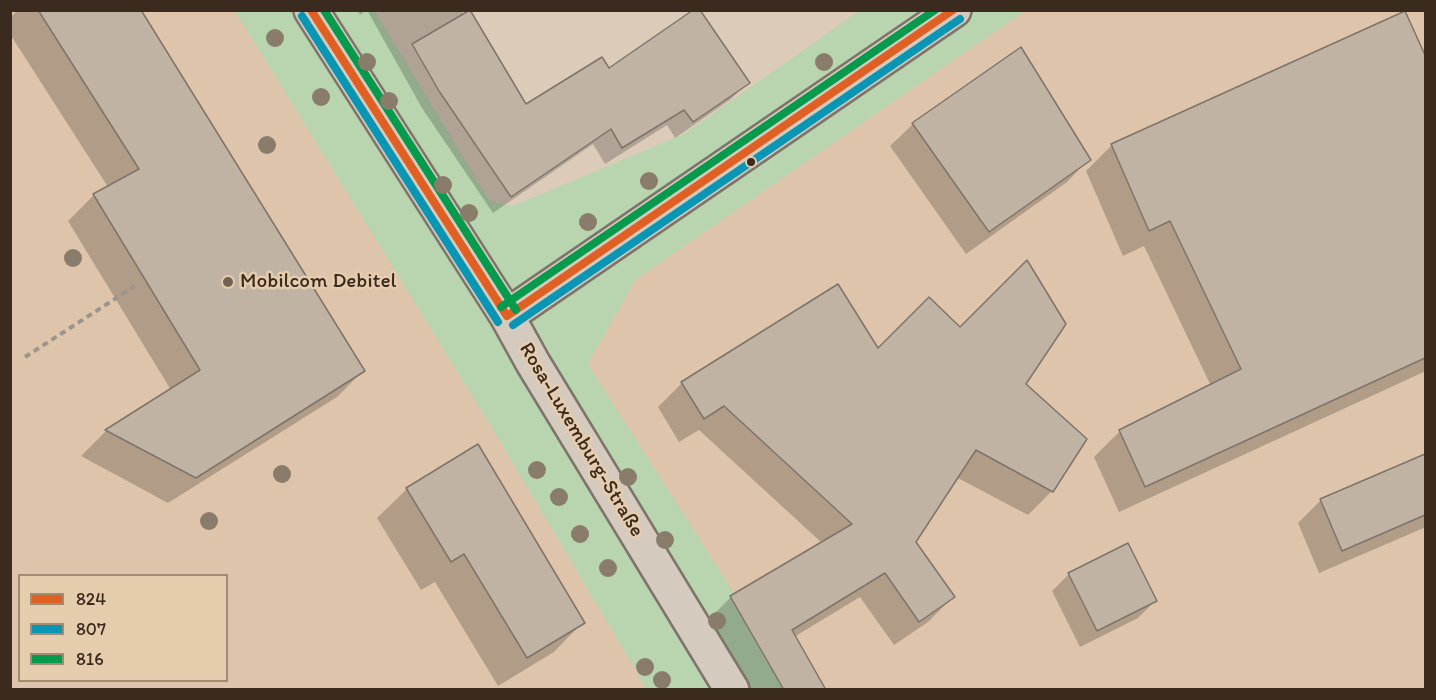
<!DOCTYPE html>
<html>
<head>
<meta charset="utf-8">
<style>
	body { margin:0 }
	#map { position:relative; width:1436px; height:700px; overflow:hidden; background:#dccbb9; font-family:Itim,sans-serif }
	canvas { display:block }
	.frame { position:absolute; inset:0; border:12px solid #3b2a1e; pointer-events:none }
	.legend { position:absolute; left:18px; top:574px; width:210px; height:108px; box-sizing:border-box; background:#e5ccad; border:2px solid #a18b74; margin:0; padding:8px 10px; list-style:none; font-size:18px; color:#3b2a1e }
	.legend li { display:flex; align-items:center; gap:12px; height:30px }
	.legend b { width:30px; border:2px solid #a18b74 }
</style>
</head>
<body>
<div id="map">
<canvas width="1436" height="700"></canvas>
<div class="frame"></div>
<ul class="legend">
<li><b style="height:8px;background:#e05f22"></b>824</li>
<li><b style="height:8px;background:#0996b4"></b>807</li>
<li><b style="height:8px;background:#069a4c"></b>816</li>
</ul>
</div>
<script>
const context = document.querySelector('canvas').getContext('2d');
context.lineJoin = 'round';
function fill(path, color) { context.fillStyle = color; context.fill(path, 'evenodd'); }
function strokePath(path, color, width, dash) { context.strokeStyle = color; context.lineWidth = width; context.lineCap = dash ? 'butt' : 'round'; context.setLineDash(dash || []); context.stroke(path); }
function write(font, color, halo, rows, align = 'center') {
  context.font = font + ' Itim,sans-serif'; context.lineWidth = 5; context.setLineDash([]); context.textBaseline = 'middle'; context.strokeStyle = halo; context.fillStyle = color; for (const [text, x, y, turn = 0] of rows) {
    context.save(); context.translate(x, y); context.rotate((+turn || 0) * Math.PI / 180); context.textAlign = isNaN(turn) ? turn : align; if (halo) context.strokeText(text, 0, 0); context.fillText(text, 0, 0); context.restore();
  }
}
fill(new Path2D(`
	M 10,11 L 235,11 L 491,426 L 647,689 L 11,689 ZM 20,576 L 226,576 L 226,680 L 20,680 Z
	M 1025,11 L 1425,11 L 1425,689 L 795,689 L 588,364 L 635,280 Z`), '#dec4ab');
fill(new Path2D(`
	M 235,11 L 375,11 L 490,201 L 513,206 L 684,134 L 859,11 L 1025,11 L 635,280 L 588,364 L 795,689 L 647,689 L 491,426 Z`), '#b8d5af');
fill(new Path2D(`
	M 18,10 L 139,10 L 363,371 L 337,397 L 168,503 L 81,456 L 106,431 L 171,390 L 68,221 L 94,195 L 108,187 L 10,34 L 10,18 Z
	M 357,10 L 367,10 L 360,15 Z
	M 367,10 L 461,10 L 465,16 L 471,12 L 525,106 L 609,70 L 748,82 L 731,99 L 675,138 L 667,125 L 605,164 L 593,144 L 493,213 L 422,108 Z
	M 1404,13 L 1426,59 L 1426,371 L 1119,512 L 1094,457 L 1120,431 L 1211,386 L 1144,246 L 1123,256 L 1086,171 L 1112,145 Z
	M 913,124 L 1089,159 L 1067,182 L 966,254 L 890,146 Z
	M 960,329 L 1025,384 L 1052,491 L 1028,515 L 956,477 L 914,542 L 953,597 L 928,622 L 894,645 L 860,597 L 794,637 L 811,690 L 745,690 L 706,622 L 731,597 L 822,543 L 699,430 L 679,442 L 658,407 L 682,383 L 878,350 Z
	M 1426,456 L 1426,527 L 1319,573 L 1298,523 L 1320,501 Z
	M 407,489 L 583,622 L 554,652 L 498,686 L 435,582 L 421,590 L 377,518 Z
	M 1069,574 L 1155,601 L 1138,618 L 1080,647 L 1052,591 Z`), '#0003');
const building = new Path2D(`
	M 38,10 L 141,10 L 365,371 L 196,478 L 105,430 L 200,370 L 93,194 L 139,169 Z
	M 470,10 L 526,104 L 602,57 L 609,68 L 693,10 L 700,10 L 750,83 L 693,122 L 684,110 L 622,148 L 611,129 L 511,197 L 439,91 L 412,44 Z
	M 1405,11 L 1425,55 L 1425,358 L 1145,487 L 1119,430 L 1241,369 L 1170,221 L 1149,231 L 1111,144 Z
	M 1021,47 L 1091,160 L 989,232 L 912,123 Z
	M 1027,260 L 1066,324 L 1026,384 L 1087,439 L 1053,492 L 976,450 L 916,542 L 955,597 L 919,622 L 885,573 L 792,630 L 826,690 L 784,690 L 730,596 L 852,524 L 724,406 L 704,419 L 681,382 L 838,284 L 878,348 L 929,297 L 960,327 Z
	M 478,444 L 585,623 L 527,658 L 464,554 L 451,562 L 406,488 Z
	M 1425,454 L 1425,515 L 1342,551 L 1320,499 Z
	M 1128,543 L 1157,601 L 1097,631 L 1068,573 Z`);
fill(building, '#c1b3a4');
strokePath(building, '#7e7469', 1.5);
const secondary = new Path2D(`
	M 311,10 L 507,316 L 533,363 L 732,690
	M 507,316 L 954,10`);
strokePath(secondary, '#7e7469', 38);
strokePath(new Path2D(`
	M 25,357 L 135,286`), '#9d958b', 4, [6, 4.5]);
strokePath(secondary, '#d4cabe', 33);
strokePath(new Path2D(`
	M 311,10 L 507,316
	M 507,316 L 953,10`), '#e05f22', 8);
strokePath(new Path2D(`
	M 302,16 L 498,322
	M 513,325 L 960,19`), '#0996b4', 8);
strokePath(new Path2D(`
	M 324,10 L 516,310
	M 501,307 L 935,10`), '#069a4c', 8);
context.fillStyle = '#897c6b';
for (const [x, y] of [
	[275,38],
	[367,62],
	[824,62],
	[321,97],
	[389,101],
	[267,145],
	[649,181],
	[443,185],
	[469,213],
	[588,222],
	[73,258],
	[537,470],
	[282,474],
	[628,477],
	[559,497],
	[209,521],
	[580,534],
	[665,540],
	[608,568],
	[717,621],
	[645,667],
	[662,680]
]) { context.beginPath(); context.arc(x, y, 9, 0, 2 * Math.PI); context.fill(); }
for (const [x, y, r, color] of [
	[751,162,5,"#3b2a1e"],
	[228,282,6,"#736254"]
]) { const dot = new Path2D(); dot.arc(x, y, r, 0, 2 * Math.PI); context.fillStyle = color; context.fill(dot); strokePath(dot, '#e5ccad', 2); }
write('21px', '#3b2a1e', '#e5ccad', [
	["Mobilcom Debitel",240,282]
], 'left');
write('21px', '#3b2a1e', '#e5ccad', [
	["Rosa-Luxemburg-Straße",581,440,59]
]);
</script>
</body>
</html>
